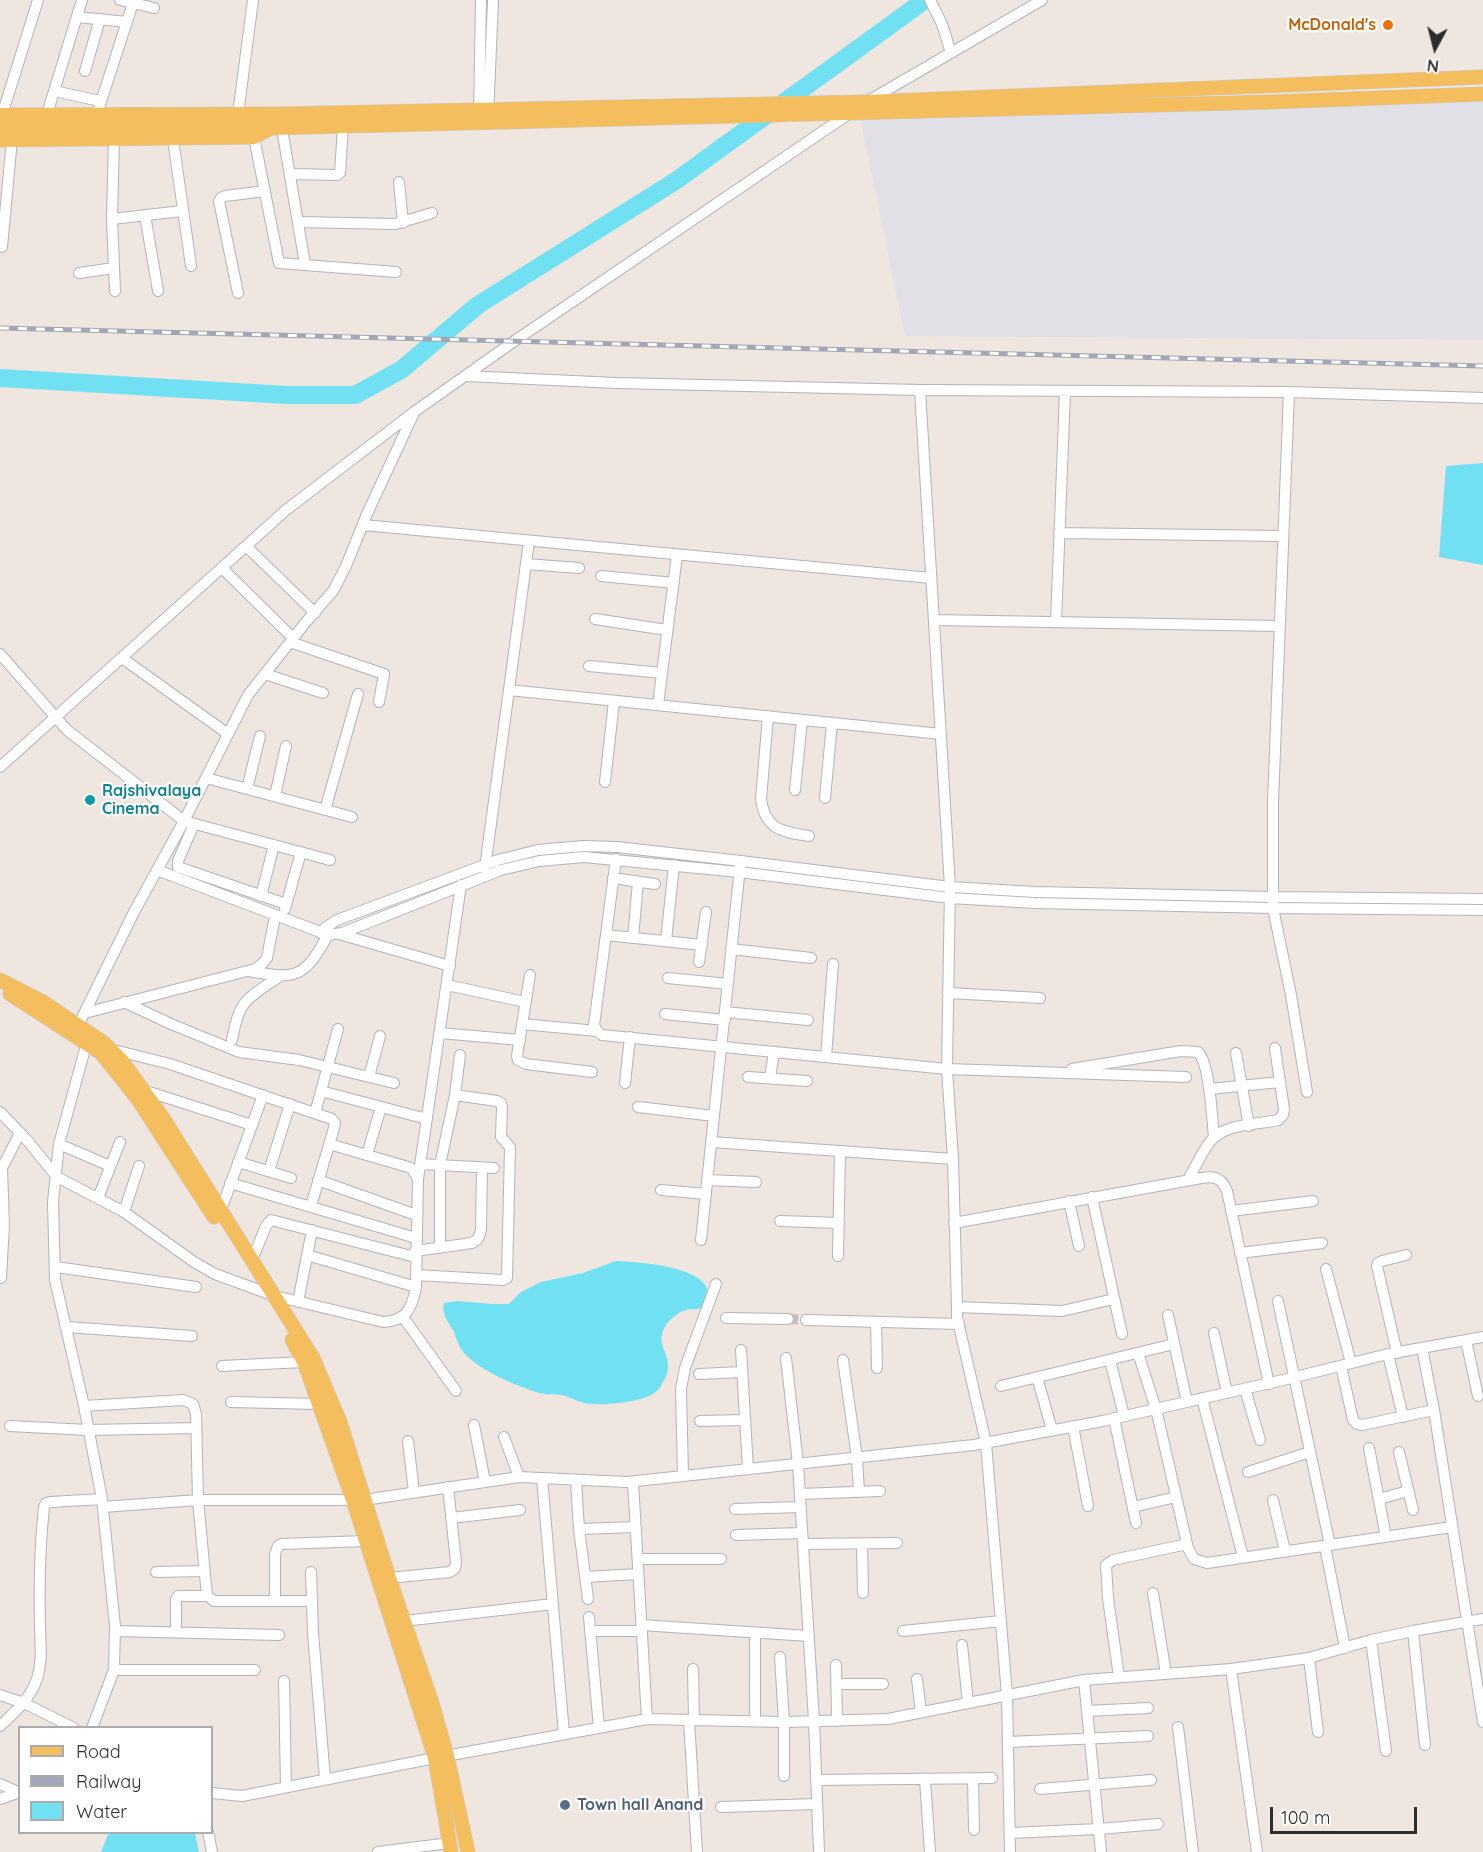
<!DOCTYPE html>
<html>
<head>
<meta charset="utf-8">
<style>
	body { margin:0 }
	#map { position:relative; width:1483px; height:1852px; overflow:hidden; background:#eee6df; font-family:Quicksand,sans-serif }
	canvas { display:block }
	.legend { position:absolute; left:18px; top:1726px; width:195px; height:108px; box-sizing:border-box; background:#fff; border:2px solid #ababab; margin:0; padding:8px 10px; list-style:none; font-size:18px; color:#2d2d2d }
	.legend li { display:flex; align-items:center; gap:12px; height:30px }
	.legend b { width:30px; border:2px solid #ababab }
	.north { position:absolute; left:1405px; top:18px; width:60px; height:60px; -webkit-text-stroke:4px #fff; paint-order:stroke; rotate:187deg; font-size:16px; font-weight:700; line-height:24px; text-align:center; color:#2d2d2d }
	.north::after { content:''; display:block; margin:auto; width:21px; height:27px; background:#2d2d2d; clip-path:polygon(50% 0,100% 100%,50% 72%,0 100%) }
	.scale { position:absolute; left:1270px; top:1807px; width:147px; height:27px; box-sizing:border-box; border:3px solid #2d2d2d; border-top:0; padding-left:8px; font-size:18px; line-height:21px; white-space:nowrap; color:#2d2d2d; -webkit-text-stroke:4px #fff; paint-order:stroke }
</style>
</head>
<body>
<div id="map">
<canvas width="1483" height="1852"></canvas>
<ul class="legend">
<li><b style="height:8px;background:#f4be5e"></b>Road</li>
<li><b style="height:8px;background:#a1a7b7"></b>Railway</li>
<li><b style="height:16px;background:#71e0f2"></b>Water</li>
</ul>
<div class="north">N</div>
<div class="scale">100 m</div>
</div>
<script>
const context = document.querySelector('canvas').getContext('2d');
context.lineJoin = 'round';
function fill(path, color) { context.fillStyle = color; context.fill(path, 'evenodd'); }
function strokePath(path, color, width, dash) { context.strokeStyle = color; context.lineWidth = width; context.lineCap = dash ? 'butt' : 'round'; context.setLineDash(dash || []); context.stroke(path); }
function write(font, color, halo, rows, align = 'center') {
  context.font = font + ' Quicksand,sans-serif'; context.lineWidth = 4.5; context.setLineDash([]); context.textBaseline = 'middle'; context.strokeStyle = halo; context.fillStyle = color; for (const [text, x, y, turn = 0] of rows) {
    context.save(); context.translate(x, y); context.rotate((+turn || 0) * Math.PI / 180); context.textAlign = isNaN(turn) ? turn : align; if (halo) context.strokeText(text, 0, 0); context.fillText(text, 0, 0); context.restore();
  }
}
fill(new Path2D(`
	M 1483,92 L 1483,340 L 905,336 L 860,116 Z`), '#e1e0e7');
fill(new Path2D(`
	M 1483,463 L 1483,565 L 1439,557 L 1446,466 Z
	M 616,1261 C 637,1262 708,1266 708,1294 C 709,1298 707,1303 703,1306 C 698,1311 692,1308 686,1310 C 677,1312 666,1322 663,1331 C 655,1349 678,1358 663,1382 C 660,1388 657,1392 651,1395 C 636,1403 601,1406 584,1403 C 576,1401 570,1397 562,1395 C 555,1394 547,1395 540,1393 C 518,1387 473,1368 461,1349 C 458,1344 456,1338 454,1332 C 449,1323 441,1314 444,1303 L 457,1301 L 492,1304 L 509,1304 L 521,1292 L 541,1282 L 583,1273 Z
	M 109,1832 L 195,1833 L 199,1852 L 101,1852 Z`), '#71e0f2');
strokePath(new Path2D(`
	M 0,378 L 287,395 L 355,395 L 401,370 L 478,305 L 677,180 L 925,0`), '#71e0f2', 18);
strokePath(new Path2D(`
	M 788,1319 L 806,1320`), '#c7c1bb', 10, [10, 5]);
const minor = new Path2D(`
	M 120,0 L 154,8
	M 930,0 L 942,24 L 951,53
	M 77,17 L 127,22
	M 85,71 L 100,19
	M 54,91 L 100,101
	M 868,101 L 1042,0
	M 47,114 L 82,0
	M 97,114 L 133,3
	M 238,114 L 253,0
	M 2,115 L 38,0
	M 488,117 L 493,0
	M 479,118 L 481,0
	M 282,129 L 305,264
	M 254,137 L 279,263 L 396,272
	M 114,139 L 112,219 L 115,291
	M 173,139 L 191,266
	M 290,174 L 337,175 L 340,173 L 343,127
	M 399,182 L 403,223
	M 145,215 L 158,291
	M 112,219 L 182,211
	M 298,222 L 395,224 L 432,213
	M 2,247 L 12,139
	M 79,273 L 114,268
	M 238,293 L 219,201 L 221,198 L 225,196 L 265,191
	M 466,376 L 616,383 L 920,390 L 1289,392 L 1483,398
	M 920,390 L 950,887 L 947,1069 L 953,1159 L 957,1307 L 957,1317 L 986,1443 L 1007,1695 L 1010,1852
	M 1289,392 L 1273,801 L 1273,908 L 1291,995 L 1307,1092
	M 363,525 L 931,578
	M 1059,533 L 1283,536
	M 246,546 L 315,613
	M 526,564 L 579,568
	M 222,568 L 293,638
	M 601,576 L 674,583
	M 595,619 L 667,630
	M 934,620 L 1279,626
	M 1056,622 L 1065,392
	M 290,642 L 384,674 L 379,702
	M 0,654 L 67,730 L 184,821 L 330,860
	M 122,658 L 228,734
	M 589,666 L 662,673
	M 265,674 L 323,693
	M 509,690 L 941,734
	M 658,705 L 677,555
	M 768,716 L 761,799 C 765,830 783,832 809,836
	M 0,767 L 286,510 L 414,412 L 513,342 L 850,113
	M 206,778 L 352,817
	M 605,782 L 614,701
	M 247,789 L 260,736
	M 795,790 L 802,720
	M 275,796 L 286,746
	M 825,798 L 832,723
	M 325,810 L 358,694
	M 194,824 L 178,861 L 178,867 L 286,904
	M 616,859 L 594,1025 L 597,1031 L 602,1035 L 947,1069 L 1186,1077
	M 485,868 L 529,541
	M 157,870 L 328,935 L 342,933 L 501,870 L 539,861 L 584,857 L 739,872 L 950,898 L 1035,903 L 1273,908 L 1483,910
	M 613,878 L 655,884
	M 261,896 L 274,845
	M 285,909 L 301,852
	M 320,933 L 325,928 L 337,920 L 498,860 L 538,850 L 584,846 L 617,847 L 741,861 L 950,887 L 1035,892 L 1273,897 L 1483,899
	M 339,934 L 450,966
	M 606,935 L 702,945
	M 633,938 L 638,882
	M 666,941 L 674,865
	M 731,949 L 811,958
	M 699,962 L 706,912
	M 249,971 C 297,980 304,978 328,935
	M 530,975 L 517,1056 L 518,1060 L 526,1064 L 592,1072
	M 668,978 L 728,984
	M 447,985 L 525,1002
	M 948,993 L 1040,998
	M 124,1002 L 171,1024 L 239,1052 L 299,1060 L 394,1083
	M 725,1012 L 808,1020
	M 85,1013 L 255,969 L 263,963 L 267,958 L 275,916
	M 665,1014 L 725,1020
	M 522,1024 L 597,1031
	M 76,1030 L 134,912 L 184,821 L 248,695 L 306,622 L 333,591 L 346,566 L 367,514 L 413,415
	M 440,1033 L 520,1040
	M 232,1040 C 234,1029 236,1017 242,1007 C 250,994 268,985 280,976
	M 87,1042 L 59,1144 L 53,1202 L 55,1280 L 84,1406 L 102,1499 L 115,1626 L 114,1670 L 92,1728
	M 110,1049 L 170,1064 L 332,1119 L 335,1123 L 334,1128 L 311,1206
	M 1236,1053 L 1249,1126
	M 826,1057 L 833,964
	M 1072,1069 L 1181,1051 L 1198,1052 C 1210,1063 1212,1119 1214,1137
	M 369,1077 L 380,1036
	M 748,1077 L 807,1081
	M 770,1078 L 774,1052
	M 625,1083 L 630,1037
	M 1209,1089 L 1280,1082
	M 143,1090 L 252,1125
	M 321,1091 L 427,1119
	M 638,1107 L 714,1116
	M 0,1112 L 26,1139 L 57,1177 L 124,1212 L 194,1262 L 215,1274 L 275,1296 L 383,1322 C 406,1321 412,1309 416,1287 L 418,1179 L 461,885
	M 315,1113 L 338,1029
	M 711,1142 L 953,1159
	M 59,1144 L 110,1166
	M 329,1144 L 408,1167 L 412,1169 L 418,1179
	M 367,1155 L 381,1107
	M 238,1162 L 291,1178
	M 420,1164 L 494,1168
	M 269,1171 L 290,1104
	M 318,1180 L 416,1215
	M 707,1180 L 756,1182
	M 1188,1180 C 1195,1168 1201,1154 1209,1143 C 1223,1123 1256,1125 1278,1120 L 1283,1115 L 1284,1109 L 1275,1048
	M 230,1183 L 416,1238
	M 661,1190 L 706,1194
	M 1092,1197 L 1122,1334
	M 98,1198 L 120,1142
	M 1069,1201 L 1079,1246
	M 221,1210 L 263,1095
	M 1231,1211 L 1313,1201
	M 124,1212 L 139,1166
	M 780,1221 L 839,1223
	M 954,1223 L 1196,1179 C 1211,1176 1221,1175 1227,1191 L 1269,1384
	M 701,1240 L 740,867
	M 440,1248 L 440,1165 L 455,1095 L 460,1055
	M 415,1251 L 472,1243 L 478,1239 L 481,1230 L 482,1168
	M 1240,1253 L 1322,1243
	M 307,1255 L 416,1287
	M 838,1256 L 840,1151
	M 252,1260 L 266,1226 L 271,1220 L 415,1257
	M 56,1267 L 196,1287
	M 1326,1269 L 1351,1363
	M 416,1275 L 503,1280 L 507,1278 L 510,1147 L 501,1137 L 502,1107 L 501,1103 L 497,1101 L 455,1095
	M 1,1278 L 4,1225 L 2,1168 L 20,1133
	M 1278,1301 L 1330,1545
	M 298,1302 L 312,1230
	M 957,1307 L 1062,1311 L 1114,1299
	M 1168,1315 L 1187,1402
	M 403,1317 L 456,1391
	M 726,1318 L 788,1319
	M 806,1320 L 959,1324
	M 876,1322 L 877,1368
	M 67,1327 L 192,1336
	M 1214,1333 L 1227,1393
	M 1466,1340 L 1478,1396
	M 1422,1348 L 1434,1410 L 1483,1722
	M 741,1350 L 748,1469
	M 1138,1353 L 1156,1409 L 1188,1548 L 1194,1559 L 1207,1563 L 1452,1527
	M 1397,1353 L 1377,1266 L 1378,1263 L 1382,1261 L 1406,1255
	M 1388,1354 L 1403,1417
	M 786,1358 L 798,1464 L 814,1721 L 819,1852
	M 843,1360 L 857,1458 L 859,1492
	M 1110,1360 L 1124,1416
	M 222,1366 L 304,1362
	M 1341,1366 L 1353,1420 L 1357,1424 L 1362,1425 L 1434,1410
	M 699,1374 L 742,1372
	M 1037,1377 L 1052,1430
	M 1001,1386 L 1174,1344
	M 1245,1389 L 1260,1440
	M 1202,1398 L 1243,1557
	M 231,1402 L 318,1404
	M 84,1406 L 183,1400 L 193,1404 L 196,1414 L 198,1500 L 207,1596 L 214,1601 L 312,1601
	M 1114,1418 L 1136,1523
	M 700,1421 L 745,1420
	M 474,1425 L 485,1482
	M 10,1426 L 88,1430 L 196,1428
	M 1073,1426 L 1088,1506
	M 504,1437 L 519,1477
	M 408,1441 L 414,1492
	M 1369,1448 L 1386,1537
	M 1399,1452 L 1413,1510
	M 1248,1472 L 1310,1452
	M 683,1476 L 681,1389 L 685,1368 L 716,1284
	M 542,1478 L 564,1734
	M 576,1480 L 579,1529 L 588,1599
	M 633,1482 L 647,1719
	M 800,1494 L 880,1491
	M 1379,1499 L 1408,1491
	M 1273,1500 L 1285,1551
	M 103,1507 L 198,1500 L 364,1500 L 519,1477 L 627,1482 L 974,1445 L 1103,1421 L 1283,1380 L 1388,1354 L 1483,1337
	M 1133,1507 L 1176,1497
	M 735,1509 L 801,1507
	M 451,1518 L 520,1510
	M 579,1529 L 636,1527
	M 736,1535 L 802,1533
	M 803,1544 L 897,1543
	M 862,1544 L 863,1593
	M 1325,1546 L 1345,1648
	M 638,1559 L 721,1559
	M 156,1572 L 204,1571
	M 311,1572 L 313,1633 L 325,1779
	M 585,1577 L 638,1574
	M 389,1578 L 450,1572 L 455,1568 L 456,1562 L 448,1487
	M 1153,1593 L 1166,1674
	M 275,1601 L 275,1554 L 278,1546 L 281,1544 L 366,1541
	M 589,1617 L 599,1728
	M 404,1621 L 553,1604
	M 641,1625 L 809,1636
	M 115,1631 L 279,1635
	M 590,1631 L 642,1631
	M 903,1631 L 1001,1621
	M 1413,1631 L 1425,1745
	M 176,1632 L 176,1599 L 178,1596 L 207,1596
	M 755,1632 L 755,1722
	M 1371,1640 L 1386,1751
	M 962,1645 L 968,1703
	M 780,1657 L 784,1722 L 784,1776
	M 1309,1658 L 1318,1732
	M 836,1665 L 837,1721
	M 693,1669 L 694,1720
	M 1231,1669 L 1257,1852
	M 114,1670 L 255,1670
	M 1119,1677 L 1108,1598 L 1106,1565 L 1113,1560 L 1187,1544
	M 917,1679 L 921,1712
	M 1084,1680 L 1101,1852
	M 284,1681 L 286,1787
	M 837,1684 L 883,1684
	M 0,1695 L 24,1703 L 74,1728
	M 1087,1711 L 1148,1708
	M 689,1720 L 697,1852
	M 0,1726 C 15,1712 30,1699 37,1679 C 43,1659 40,1644 40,1624 C 39,1585 40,1545 44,1507 L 46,1503 L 51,1502 L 102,1499
	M 1178,1727 L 1193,1852
	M 1008,1742 L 1148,1736
	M 973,1779 L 974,1830
	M 816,1780 L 992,1778
	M 925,1780 L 930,1852
	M 0,1784 L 18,1792
	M 1040,1789 L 1151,1780
	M 212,1793 L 242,1796 L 435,1758 L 647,1719 L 784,1722 L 888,1719 L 1084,1680 L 1231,1669 L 1309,1658 L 1371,1640 L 1413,1631 L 1483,1619
	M 0,1799 L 20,1792
	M 721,1807 L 817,1804
	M 208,1832 L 212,1852
	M 1010,1833 L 1099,1829 L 1158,1824
	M 378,1852 L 450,1843`);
const major = new Path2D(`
	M 0,115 L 280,114 L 866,102 L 1483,77
	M 0,129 L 201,124 L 269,128
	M 0,140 L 254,137 L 271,128 L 1270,102 L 1483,94
	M 0,980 L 43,1002 L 89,1033 L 104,1043 L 122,1061 L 163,1118 L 313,1358 L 340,1422 L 389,1578 L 432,1703 L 447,1756 L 468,1852
	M 10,994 L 101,1053 L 137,1098 L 214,1217
	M 292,1340 L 304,1362 L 353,1500 L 435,1758 L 451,1852`);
strokePath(minor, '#afb4bd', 12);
strokePath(major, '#c8c8c8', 15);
strokePath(minor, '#fff', 10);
strokePath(major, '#f4be5e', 14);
const rail = new Path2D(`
	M 0,328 L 1483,366`);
strokePath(rail, '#a1a7b7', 5);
strokePath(rail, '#fff', 3, [9]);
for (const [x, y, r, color] of [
	[1388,25,6,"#e8710a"],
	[90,800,6,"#0f9aa8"],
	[565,1805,6,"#5c6f8a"]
]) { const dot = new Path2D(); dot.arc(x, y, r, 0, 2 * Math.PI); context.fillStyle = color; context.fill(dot); strokePath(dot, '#fff', 2); }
write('bold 16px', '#c56008', '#fff', [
	["McDonald's",1376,25]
], 'right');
write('bold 16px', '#0d838f', '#fff', [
	["Rajshivalaya",102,791],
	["Cinema",102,809]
], 'left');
write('bold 16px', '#4e5e75', '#fff', [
	["Town hall Anand",577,1805]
], 'left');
</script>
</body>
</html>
